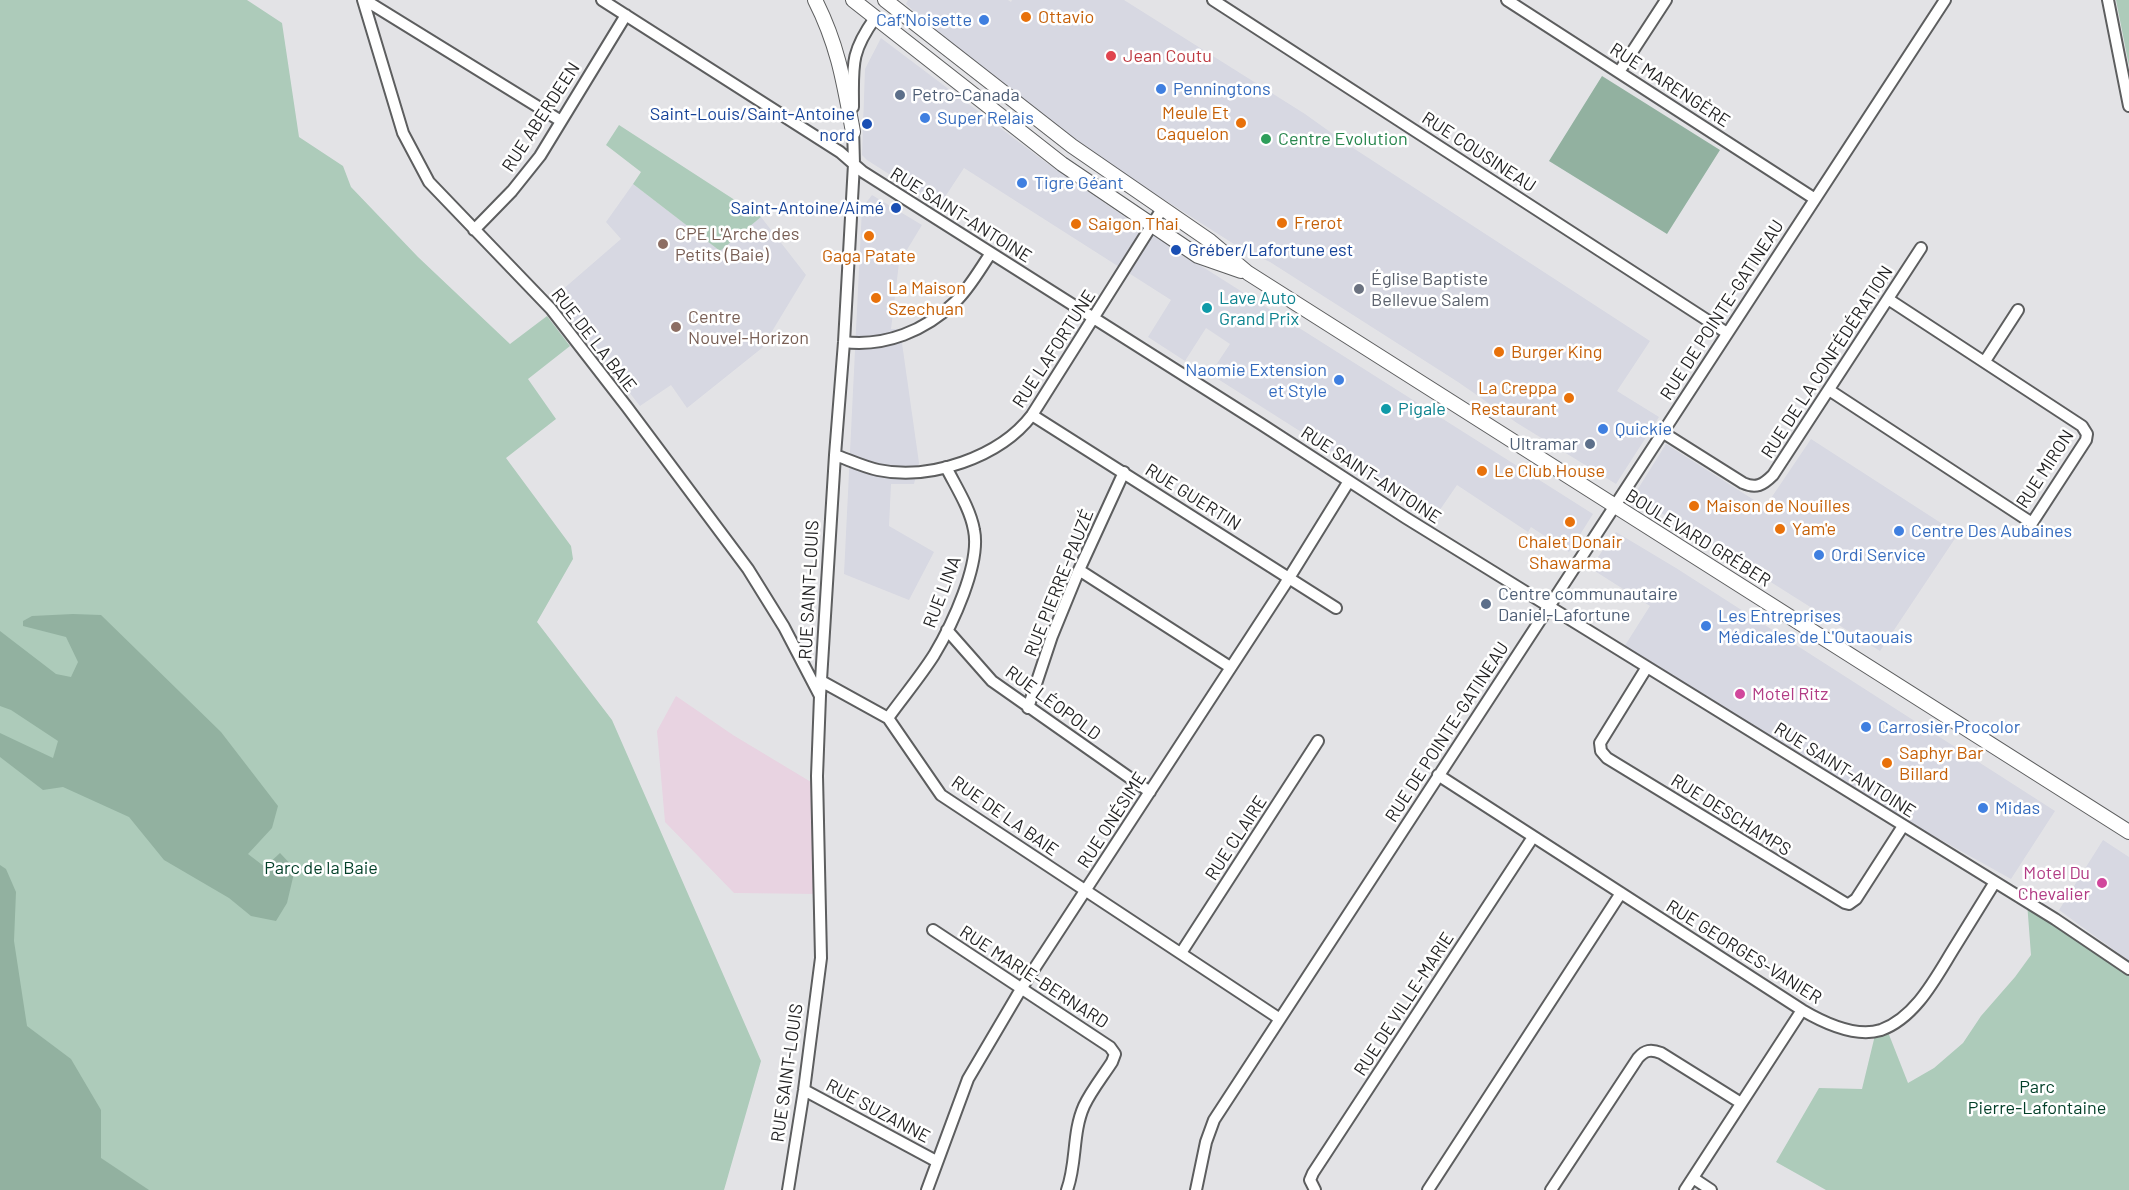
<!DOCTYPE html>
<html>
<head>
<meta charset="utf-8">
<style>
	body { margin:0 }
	canvas { display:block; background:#e3e3e6 }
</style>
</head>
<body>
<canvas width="2129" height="1190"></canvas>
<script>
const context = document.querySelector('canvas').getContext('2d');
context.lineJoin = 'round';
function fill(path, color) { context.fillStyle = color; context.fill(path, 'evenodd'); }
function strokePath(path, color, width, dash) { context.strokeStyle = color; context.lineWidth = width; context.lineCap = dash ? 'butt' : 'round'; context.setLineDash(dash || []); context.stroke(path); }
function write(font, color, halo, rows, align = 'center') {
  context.font = font + ' Barlow,sans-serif'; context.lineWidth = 5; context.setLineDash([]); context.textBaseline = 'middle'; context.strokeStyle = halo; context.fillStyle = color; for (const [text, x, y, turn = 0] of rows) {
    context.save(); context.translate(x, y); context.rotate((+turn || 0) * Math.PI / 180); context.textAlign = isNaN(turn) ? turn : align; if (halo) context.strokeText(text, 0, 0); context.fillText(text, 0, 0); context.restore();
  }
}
fill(new Path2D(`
	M 908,0 L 1008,0 L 1011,2 L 1012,0 L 1124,0 L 1305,114 L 1347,144 L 1650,341 L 1617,391 L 1659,417 L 1616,484 L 1517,423 L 1458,382 L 1270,262 L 1237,246 L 1099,158 L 936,32 L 906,4 Z
	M 881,38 L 1044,161 L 1135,224 L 1593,514 L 1569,552 L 1531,527 L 1528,532 L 1457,485 L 1435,517 L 1210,374 L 1230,344 L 1206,328 L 1185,361 L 1148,337 L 1171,300 L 964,168 L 939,206 L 867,160 L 862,155 L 865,69 Z
	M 633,184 L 720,251 L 761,217 L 806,275 L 762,348 L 687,408 L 671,385 L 640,406 L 554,297 L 621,239 L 606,222 Z
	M 872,195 L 922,225 L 899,263 L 891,329 L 900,329 L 919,463 L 914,484 L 891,484 L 889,526 L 934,552 L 909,600 L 844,574 L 862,208 Z
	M 1811,439 L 1958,534 L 1880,651 L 1636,497 L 1636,492 L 1666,444 L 1765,507 Z
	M 1616,532 L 1676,568 L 2055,811 L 2011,879 L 1925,831 L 1624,647 L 1650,606 L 1590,568 Z
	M 2103,840 L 2129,857 L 2129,961 L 2059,910 Z`), '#d7d8e2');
fill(new Path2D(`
	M 676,696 L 733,735 L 811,782 L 820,894 L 734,893 L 665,822 L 657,731 Z`), '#e8d3e1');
fill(new Path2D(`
	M 0,0 L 247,0 L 282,23 L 299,137 L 343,166 L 351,187 L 418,257 L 510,344 L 547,316 L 570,346 L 528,379 L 556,419 L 506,458 L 571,546 L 573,559 L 537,622 L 612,720 L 761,1061 L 724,1190 L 0,1190 Z
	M 2116,0 L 2129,0 L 2129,66 Z
	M 619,125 L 761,217 L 720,251 L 633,184 L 641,172 L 606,145 Z
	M 2027,902 L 2129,969 L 2129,1190 L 1826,1190 L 1776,1162 L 1819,1088 L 1862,1089 L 1876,1031 L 1886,1027 L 1908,1083 L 1934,1068 L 1963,1043 L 1981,1016 L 2015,977 L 2031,955 Z`), '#adcbba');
fill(new Path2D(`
	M 1602,76 L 1720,150 L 1667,234 L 1549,161 Z
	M 73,614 L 101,615 L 221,732 L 278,806 L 272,828 L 248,854 L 265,867 L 280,853 L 295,869 L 287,903 L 276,921 L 251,916 L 229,898 L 164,860 L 129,817 L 63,787 L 43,790 L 0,757 L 0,733 L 53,758 L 58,741 L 11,710 L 0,706 L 0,631 L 56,674 L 71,677 L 78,662 L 66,637 L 23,626 L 23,621 L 32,616 Z
	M 0,865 L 6,869 L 16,892 L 14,941 L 27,1026 L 71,1059 L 101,1110 L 101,1158 L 149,1190 L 0,1190 Z`), '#92b1a0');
const minor = new Path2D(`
	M 363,0 L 403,133 L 429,182 L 551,309 L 627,407 L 748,569 L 784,627 L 820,696
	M 365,0 L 561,121
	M 602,0 L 840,152 L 863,172 L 1261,424 L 1406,518 L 2055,919 L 2129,969
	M 1213,0 L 1727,333
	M 1507,0 L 1815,199
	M 2108,0 L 2129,106
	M 1619,72 L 1666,0
	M 853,107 C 853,65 850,53 875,18
	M 474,230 L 512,191 L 540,156 L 626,15
	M 844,342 C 885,347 925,331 955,302 C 969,289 980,269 991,253
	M 1985,361 L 2018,310
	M 1829,390 L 2032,523 L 2086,440 L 2087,434 L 2082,426 L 1888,299
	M 1032,415 L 1336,608
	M 1662,432 L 1743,483 C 1756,489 1763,485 1773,475 L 1921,248
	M 835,455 C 849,460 864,467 878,470 C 930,481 1000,457 1032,415 L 1162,209
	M 1079,570 L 1230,667
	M 947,630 L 992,681 L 1150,792
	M 1647,667 L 1600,743 L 1601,751 L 1607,758 L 1845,903 L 1849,904 L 1856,899 L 1903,826
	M 821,681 L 888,718 L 941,795 L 1280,1019
	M 1028,708 L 1052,636 L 1079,570 L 1124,472
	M 888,718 C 903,697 920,677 934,655 C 952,625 981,564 974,530 C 970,508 956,487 946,467
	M 1438,775 L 1802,1010 C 1824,1023 1855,1038 1881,1030 C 1917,1017 1937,975 1956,945 C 1969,924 1982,903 1995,882
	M 933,930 L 1110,1047 L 1115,1054 L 1112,1062 C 1103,1076 1091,1091 1084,1106 C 1072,1133 1077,1163 1067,1190
	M 1181,953 L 1318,741
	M 804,1090 L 936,1161
	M 1693,1178 L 1711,1190
	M 788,1190 L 804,1090 L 821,958 L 817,776 L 820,696 L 835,455 L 844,342 L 854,164 L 853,126
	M 927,1190 L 968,1079 L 1021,989 L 1284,586 L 1349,481
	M 1196,1190 L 1206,1142 L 1214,1120 L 1945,0
	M 1315,1190 L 1310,1180 L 1313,1173 L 1533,837
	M 1428,1190 L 1621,893
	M 1551,1190 L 1638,1058 C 1645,1050 1651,1049 1661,1053 L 1741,1103
	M 1685,1190 L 1802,1010`);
const major = new Path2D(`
	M 815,0 C 838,45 844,83 853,132
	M 853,0 L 1062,164 L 1198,256 L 1241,271
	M 885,0 L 1072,146 L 1210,241 L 1248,273 L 2129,832`);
strokePath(minor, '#5d5e5f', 14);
strokePath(major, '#5d5e5f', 16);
strokePath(minor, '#fff', 10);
strokePath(major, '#fff', 14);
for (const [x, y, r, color] of [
	[1026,17,6,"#e8710a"],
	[984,20,6,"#3f7fe0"],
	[1111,56,6,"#e0444e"],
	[1161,89,6,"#3f7fe0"],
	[900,95,6,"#5c6f8a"],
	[925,118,6,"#3f7fe0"],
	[1241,123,6,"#e8710a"],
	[867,124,6,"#1a4fb4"],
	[1266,139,6,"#2e9e5b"],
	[1022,183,6,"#3f7fe0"],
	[896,208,6,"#1a4fb4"],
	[1282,223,6,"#e8710a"],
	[1076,224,6,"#e8710a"],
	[869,236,6,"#e8710a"],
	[663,244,6,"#8d6e63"],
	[1176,250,6,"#1a4fb4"],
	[1359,289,6,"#6b7280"],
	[876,298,6,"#e8710a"],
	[1207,308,6,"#0f9aa8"],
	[676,327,6,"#8d6e63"],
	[1499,352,6,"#e8710a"],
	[1339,380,6,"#3f7fe0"],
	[1569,398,6,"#e8710a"],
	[1386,409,6,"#0f9aa8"],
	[1603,429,6,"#3f7fe0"],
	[1590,444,6,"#5c6f8a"],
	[1482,471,6,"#e8710a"],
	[1694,506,6,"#e8710a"],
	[1570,522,6,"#e8710a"],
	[1780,529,6,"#e8710a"],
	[1899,531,6,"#3f7fe0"],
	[1819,555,6,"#3f7fe0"],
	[1486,604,6,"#5c6f8a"],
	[1706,626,6,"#3f7fe0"],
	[1740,694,6,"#d1479c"],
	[1866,727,6,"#3f7fe0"],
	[1887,763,6,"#e8710a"],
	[1983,808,6,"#3f7fe0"],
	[2102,883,6,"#d1479c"]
]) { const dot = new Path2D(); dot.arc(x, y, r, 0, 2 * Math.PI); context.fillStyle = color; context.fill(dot); strokePath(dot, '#fff', 2); }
write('18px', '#c56008', '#fff', [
	["Ottavio",1038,17],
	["Meule Et",1229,113,"right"],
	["Caquelon",1229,134,"right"],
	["Frerot",1294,223],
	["Saigon Thai",1088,224],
	["Gaga Patate",869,256,"center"],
	["La Maison",888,288],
	["Szechuan",888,309],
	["Burger King",1511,352],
	["La Creppa",1557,388,"right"],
	["Restaurant",1557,409,"right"],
	["Le Club House",1494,471],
	["Maison de Nouilles",1706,506],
	["Yam'e",1792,529],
	["Chalet Donair",1570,542,"center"],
	["Shawarma",1570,563,"center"],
	["Saphyr Bar",1899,753],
	["Billard",1899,774]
], 'left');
write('18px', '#366cbe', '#fff', [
	["Caf'Noisette",972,20,"right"],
	["Penningtons",1173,89],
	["Super Relais",937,118],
	["Tigre Géant",1034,183],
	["Naomie Extension",1327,370,"right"],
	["et Style",1327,391,"right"],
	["Quickie",1615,429],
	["Centre Des Aubaines",1911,531],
	["Ordi Service",1831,555],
	["Les Entreprises",1718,616],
	["Médicales de L'Outaouais",1718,637],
	["Carrosier Procolor",1878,727],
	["Midas",1995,808]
], 'left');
write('18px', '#be3a42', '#fff', [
	["Jean Coutu",1123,56]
], 'left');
write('18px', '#232324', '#fff', [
	["RUE MARENGÈRE",1670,85,33],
	["RUE ABERDEEN",541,117,-57],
	["RUE COUSINEAU",1479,152,33],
	["RUE SAINT-ANTOINE",961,215,32],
	["RUE DE POINTE-GATINEAU",1722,310,-57],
	["RUE DE LA BAIE",594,340,52],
	["RUE LAFORTUNE",1054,349,-57],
	["RUE DE LA CONFÉDÉRATION",1827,362,-57],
	["RUE MIRON",2045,469,-57],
	["RUE SAINT-ANTOINE",1371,475,33],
	["RUE GUERTIN",1193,497,32],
	["BOULEVARD GRÉBER",1698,538,32],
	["RUE PIERRE-PAUZÉ",1059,583,-68],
	["RUE SAINT-LOUIS",809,590,-87],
	["RUE LINA",942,592,-69],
	["RUE LÉOPOLD",1053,703,36],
	["RUE DE POINTE-GATINEAU",1447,732,-57],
	["RUE SAINT-ANTOINE",1845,770,32],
	["RUE DESCHAMPS",1731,815,32],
	["RUE DE LA BAIE",1005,816,35],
	["RUE ONÉSIME",1112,820,-57],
	["RUE CLAIRE",1236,838,-57],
	["RUE GEORGES-VANIER",1744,952,32],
	["RUE MARIE-BERNARD",1034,977,33],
	["RUE DE VILLE-MARIE",1404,1004,-57],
	["RUE SAINT-LOUIS",787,1073,-82],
	["RUE SUZANNE",878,1111,28]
]);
write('18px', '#4e5e75', '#fff', [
	["Petro-Canada",912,95],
	["Ultramar",1578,444,"right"],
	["Centre communautaire",1498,594],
	["Daniel-Lafortune",1498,615]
], 'left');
write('18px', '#164399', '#fff', [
	["Saint-Louis/Saint-Antoine",855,114],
	["nord",855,135],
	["Saint-Antoine/Aimé",884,208],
	["Gréber/Lafortune est",1188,250,"left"]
], 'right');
write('18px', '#27864d', '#fff', [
	["Centre Evolution",1278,139]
], 'left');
write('18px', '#785e54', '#fff', [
	["CPE L'Arche des",675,234],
	["Petits (Baie)",675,255],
	["Centre",688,317],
	["Nouvel-Horizon",688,338]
], 'left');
write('18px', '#5b616d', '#fff', [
	["Église Baptiste",1371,279],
	["Bellevue Salem",1371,300]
], 'left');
write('18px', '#0d838f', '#fff', [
	["Lave Auto",1219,298],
	["Grand Prix",1219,319],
	["Pigale",1398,409]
], 'left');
write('18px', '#b23c85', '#fff', [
	["Motel Ritz",1752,694],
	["Motel Du",2090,873,"right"],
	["Chevalier",2090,894,"right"]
], 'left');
write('18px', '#023f28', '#fff', [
	["Parc de la Baie",321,868],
	["Parc",2037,1087],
	["Pierre-Lafontaine",2037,1108]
]);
</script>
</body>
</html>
